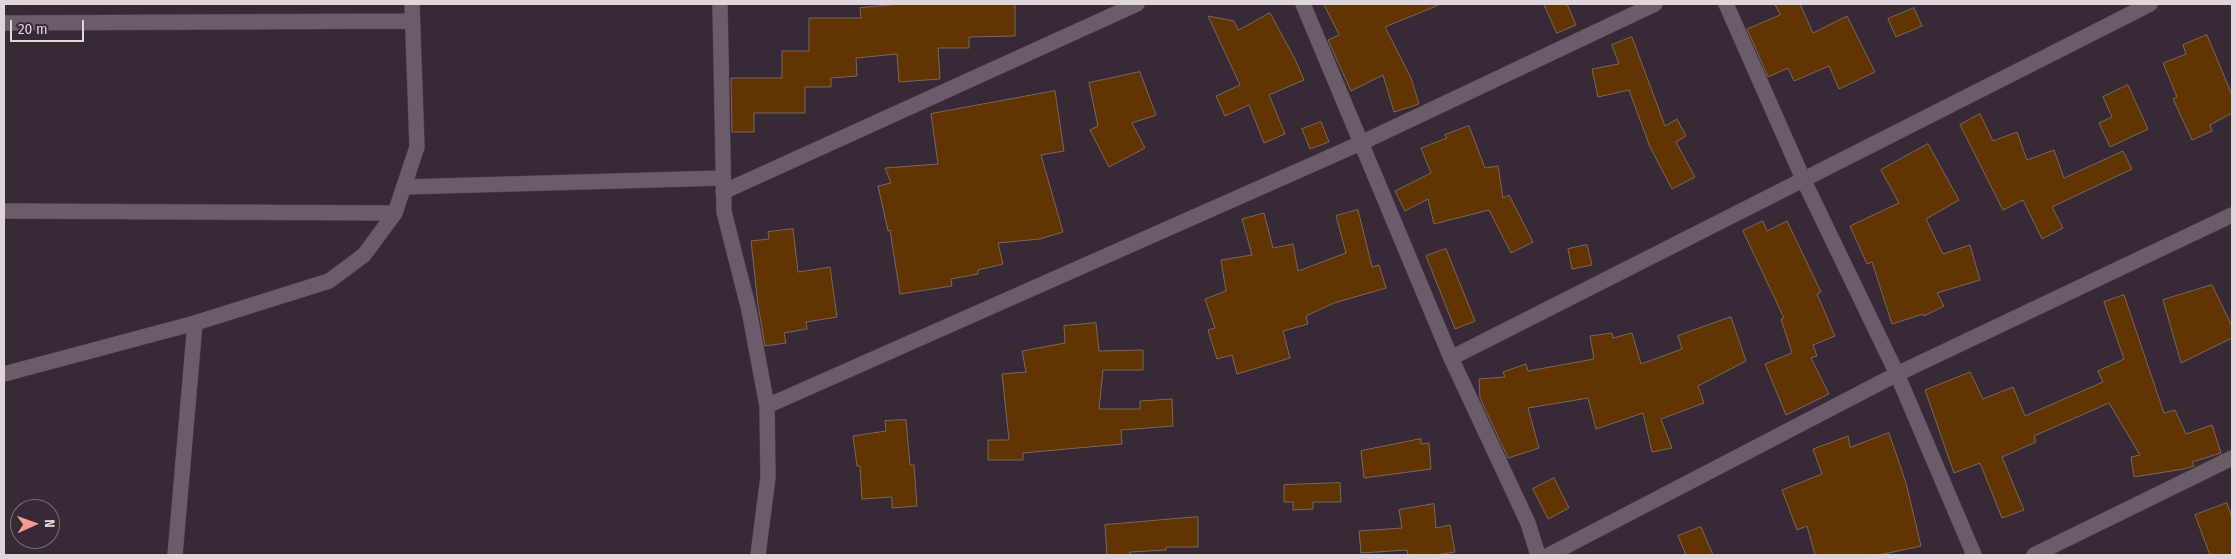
<!DOCTYPE html>
<html>
<head>
<meta charset="utf-8">
<style>
	body { margin:0 }
	#map { position:relative; width:2236px; height:559px; overflow:hidden; background:#372936; font-family:"Fira Sans Condensed",sans-serif }
	canvas { display:block }
	.frame { position:absolute; inset:0; border:5px solid #ded5dd; pointer-events:none }
	.north { position:absolute; left:10px; top:499px; width:50px; height:50px; box-sizing:border-box; background:#372936; border:1px solid #7a6e79; border-radius:50%; rotate:88deg; font-size:14px; font-weight:700; line-height:20px; text-align:center; color:#ded5dd }
	.north::after { content:''; display:block; margin:auto; width:18px; height:22px; background:#f59c92; clip-path:polygon(50% 0,100% 100%,50% 72%,0 100%) }
	.scale { position:absolute; left:10px; top:20px; width:74px; height:22px; box-sizing:border-box; border:2px solid #ded5dd; border-top:0; padding-left:6px; font-size:15px; line-height:18px; white-space:nowrap; color:#ded5dd; -webkit-text-stroke:4px #372936; paint-order:stroke }
</style>
</head>
<body>
<div id="map">
<canvas width="2236" height="559"></canvas>
<div class="frame"></div>
<div class="north">N</div>
<div class="scale">20 m</div>
</div>
<script>
const context = document.querySelector('canvas').getContext('2d');
context.lineJoin = 'round';
function fill(path, color) { context.fillStyle = color; context.fill(path, 'evenodd'); }
function strokePath(path, color, width, dash) { context.strokeStyle = color; context.lineWidth = width; context.lineCap = dash ? 'butt' : 'round'; context.setLineDash(dash || []); context.stroke(path); }
const building = new Path2D(`
	M 900,4 L 1015,4 L 1015,36 L 969,37 L 969,48 L 938,48 L 940,79 L 899,82 L 897,54 L 856,58 L 857,76 L 831,78 L 831,87 L 805,87 L 805,113 L 754,113 L 754,132 L 732,132 L 731,78 L 782,78 L 782,51 L 809,51 L 809,18 L 861,18 L 860,8 Z
	M 1324,4 L 1441,4 L 1385,27 L 1411,78 L 1419,104 L 1394,112 L 1383,75 L 1351,91 L 1328,40 L 1339,35 Z
	M 1544,4 L 1567,4 L 1576,25 L 1557,33 Z
	M 1775,4 L 1800,4 L 1813,33 L 1847,16 L 1875,72 L 1839,89 L 1829,66 L 1794,81 L 1788,68 L 1768,77 L 1747,29 L 1780,15 Z
	M 1914,8 L 1922,26 L 1896,37 L 1888,19 Z
	M 1270,13 L 1295,59 L 1304,80 L 1269,95 L 1285,134 L 1264,143 L 1249,105 L 1225,116 L 1216,96 L 1240,85 L 1208,16 L 1234,21 L 1238,30 Z
	M 2207,35 L 2232,95 L 2232,113 L 2210,125 L 2212,131 L 2192,140 L 2173,99 L 2177,97 L 2163,63 L 2186,54 L 2183,45 Z
	M 1632,37 L 1665,126 L 1677,119 L 1686,136 L 1676,142 L 1695,177 L 1672,189 L 1650,147 L 1629,90 L 1598,97 L 1592,69 L 1619,64 L 1612,45 Z
	M 1140,72 L 1156,115 L 1132,123 L 1145,148 L 1109,167 L 1090,130 L 1098,126 L 1089,83 Z
	M 2128,85 L 2148,129 L 2110,147 L 2099,123 L 2112,117 L 2103,97 Z
	M 1055,91 L 1064,151 L 1041,155 L 1063,232 L 1040,239 L 998,243 L 1003,264 L 978,270 L 978,274 L 951,279 L 952,286 L 900,294 L 890,230 L 888,231 L 878,186 L 891,183 L 885,168 L 938,164 L 931,114 Z
	M 1980,114 L 1993,141 L 2017,132 L 2027,160 L 2054,150 L 2064,178 L 2123,151 L 2132,169 L 2052,207 L 2063,228 L 2042,239 L 2023,200 L 2003,210 L 1960,125 Z
	M 1321,122 L 1329,142 L 1310,149 L 1302,129 Z
	M 1469,126 L 1485,168 L 1498,166 L 1503,198 L 1509,195 L 1533,242 L 1511,253 L 1489,210 L 1434,224 L 1428,199 L 1405,211 L 1395,191 L 1431,173 L 1421,148 L 1447,138 L 1445,135 Z
	M 1928,144 L 1959,200 L 1926,219 L 1943,254 L 1970,245 L 1980,280 L 1937,293 L 1944,306 L 1924,316 L 1923,314 L 1892,324 L 1872,262 L 1867,264 L 1850,226 L 1899,203 L 1881,170 Z
	M 1358,210 L 1372,267 L 1379,265 L 1386,288 L 1334,303 L 1306,316 L 1308,324 L 1283,331 L 1290,358 L 1237,374 L 1232,355 L 1217,359 L 1208,330 L 1215,328 L 1205,299 L 1226,291 L 1221,260 L 1252,255 L 1242,219 L 1264,213 L 1273,248 L 1293,244 L 1298,271 L 1346,253 L 1336,216 Z
	M 1763,221 L 1767,231 L 1787,221 L 1821,292 L 1817,294 L 1835,336 L 1813,345 L 1817,356 L 1811,358 L 1829,394 L 1786,415 L 1765,364 L 1792,353 L 1781,319 L 1784,318 L 1743,231 Z
	M 793,229 L 798,272 L 830,267 L 837,317 L 806,322 L 807,329 L 784,333 L 786,343 L 765,346 L 758,305 L 751,241 L 769,239 L 768,232 Z
	M 1587,245 L 1592,265 L 1572,269 L 1568,249 Z
	M 1446,249 L 1475,321 L 1455,329 L 1426,256 Z
	M 2212,285 L 2232,326 L 2232,338 L 2181,363 L 2163,300 Z
	M 2124,295 L 2164,413 L 2175,410 L 2186,434 L 2212,425 L 2221,453 L 2192,462 L 2194,466 L 2184,469 L 2134,477 L 2131,457 L 2140,455 L 2109,403 L 2034,436 L 2036,442 L 2002,457 L 2024,510 L 2002,518 L 1980,463 L 1954,473 L 1925,390 L 1970,372 L 1983,399 L 2013,387 L 2025,416 L 2103,382 L 2098,371 L 2124,359 L 2104,302 Z
	M 1731,317 L 1746,361 L 1698,386 L 1704,403 L 1661,419 L 1672,448 L 1652,452 L 1643,413 L 1596,429 L 1588,398 L 1528,408 L 1539,448 L 1508,458 L 1480,398 L 1479,379 L 1505,377 L 1503,372 L 1526,364 L 1528,371 L 1594,359 L 1590,336 L 1612,333 L 1613,338 L 1632,333 L 1641,364 L 1682,349 L 1678,336 Z
	M 1096,323 L 1099,351 L 1143,350 L 1143,370 L 1103,370 L 1099,409 L 1140,409 L 1140,401 L 1172,399 L 1173,426 L 1121,430 L 1122,444 L 1023,453 L 1023,460 L 988,460 L 988,440 L 1009,440 L 1002,374 L 1026,372 L 1022,351 L 1065,343 L 1064,326 Z
	M 906,420 L 910,465 L 914,465 L 917,506 L 892,508 L 892,497 L 862,499 L 860,466 L 857,466 L 853,436 L 886,431 L 885,421 Z
	M 1889,433 L 1906,483 L 1921,546 L 1879,555 L 1815,555 L 1807,526 L 1797,530 L 1782,490 L 1822,474 L 1813,449 L 1848,436 L 1850,447 Z
	M 1421,439 L 1421,444 L 1429,443 L 1431,469 L 1364,478 L 1361,451 Z
	M 1554,478 L 1569,508 L 1548,519 L 1533,489 Z
	M 1340,483 L 1341,502 L 1313,502 L 1313,509 L 1293,510 L 1293,502 L 1284,502 L 1284,485 Z
	M 2227,503 L 2232,518 L 2232,555 L 2210,555 L 2195,515 Z
	M 1434,504 L 1436,528 L 1450,525 L 1455,552 L 1437,555 L 1408,555 L 1407,550 L 1361,553 L 1359,531 L 1402,528 L 1399,510 Z
	M 1198,517 L 1198,547 L 1166,547 L 1166,550 L 1130,552 L 1130,555 L 1107,555 L 1105,525 Z
	M 1701,527 L 1713,555 L 1686,555 L 1678,536 Z`);
fill(building, '#613402');
strokePath(building, '#79685b', 1);
const minor = new Path2D(`
	M 720,4 L 724,212 L 749,310 L 767,406 L 768,477 L 758,555
	M 1303,4 L 1451,358 L 1528,523 L 1538,555
	M 1726,4 L 1804,181 L 1897,374 L 1974,555
	M 4,23 L 412,21
	M 404,187 L 723,178
	M 723,192 L 1137,4
	M 4,211 L 395,213
	M 1451,358 L 2150,4
	M 4,374 L 195,323 L 329,281 L 364,255 L 395,213 L 417,147 L 412,4
	M 767,406 L 1361,143 L 1655,4
	M 175,555 L 195,323
	M 1549,555 L 1897,374 L 2232,215
	M 2034,555 L 2232,458`);
strokePath(minor, '#50454f', 16);
strokePath(minor, '#6c5c6a', 15);
</script>
</body>
</html>
